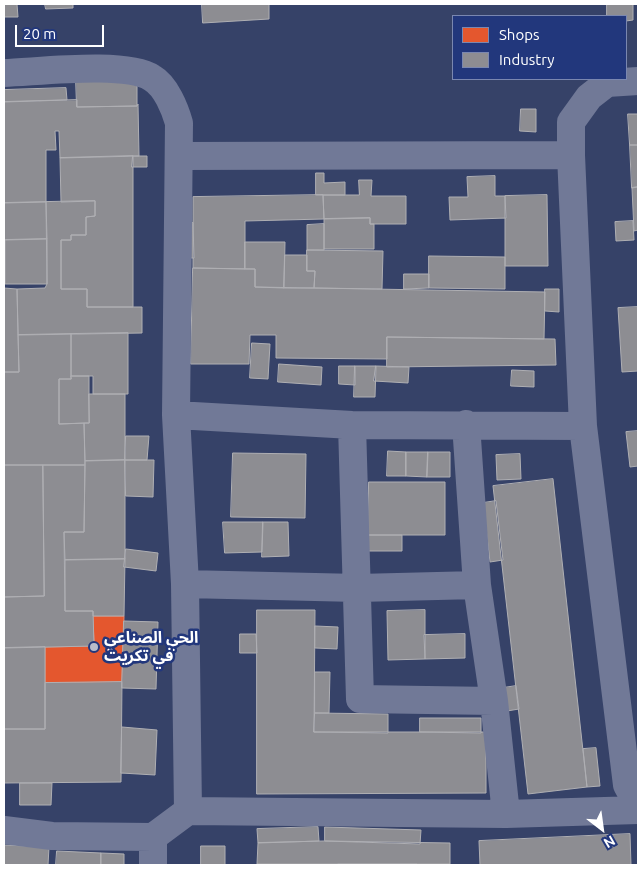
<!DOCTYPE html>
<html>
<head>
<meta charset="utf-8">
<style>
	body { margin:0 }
	#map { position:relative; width:642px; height:869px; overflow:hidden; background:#364268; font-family:Ubuntu,sans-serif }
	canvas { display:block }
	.frame { position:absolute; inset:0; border:5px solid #fff; pointer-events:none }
	.legend { position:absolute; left:452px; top:15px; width:175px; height:65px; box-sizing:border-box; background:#22377c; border:1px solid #7a87b0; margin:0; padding:6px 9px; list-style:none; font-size:15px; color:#fff }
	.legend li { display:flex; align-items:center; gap:10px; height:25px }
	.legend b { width:25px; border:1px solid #7a87b0 }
	.north { position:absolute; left:577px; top:804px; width:50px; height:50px; -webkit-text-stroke:4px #22377c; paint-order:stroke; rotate:150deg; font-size:14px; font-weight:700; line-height:20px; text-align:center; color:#fff }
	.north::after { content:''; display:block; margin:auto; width:18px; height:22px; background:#fff; clip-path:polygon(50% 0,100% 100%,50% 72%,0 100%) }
	.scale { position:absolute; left:15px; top:25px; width:89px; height:22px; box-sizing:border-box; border:2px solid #fff; border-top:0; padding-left:6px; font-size:15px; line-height:18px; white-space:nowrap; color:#fff; -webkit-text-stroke:4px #22377c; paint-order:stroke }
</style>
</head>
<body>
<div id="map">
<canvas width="642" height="869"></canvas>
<div class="frame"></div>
<ul class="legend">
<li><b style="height:14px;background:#e4572e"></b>Shops</li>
<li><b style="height:14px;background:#8d8d92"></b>Industry</li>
</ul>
<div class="north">N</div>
<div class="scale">20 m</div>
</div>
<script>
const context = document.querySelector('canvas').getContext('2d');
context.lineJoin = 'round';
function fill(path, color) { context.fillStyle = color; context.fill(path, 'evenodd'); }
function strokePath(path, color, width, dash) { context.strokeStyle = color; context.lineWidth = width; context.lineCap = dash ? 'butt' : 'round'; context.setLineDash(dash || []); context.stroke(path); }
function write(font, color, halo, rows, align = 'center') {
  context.font = font + ' Ubuntu,"Noto Sans Arabic",sans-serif'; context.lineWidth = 5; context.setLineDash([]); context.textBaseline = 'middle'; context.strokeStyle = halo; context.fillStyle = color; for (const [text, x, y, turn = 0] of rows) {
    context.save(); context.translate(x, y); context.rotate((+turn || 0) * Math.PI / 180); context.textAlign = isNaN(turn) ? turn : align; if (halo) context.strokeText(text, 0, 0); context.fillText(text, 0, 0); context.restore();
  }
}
const shops = new Path2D(`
	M 93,616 L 124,616 L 122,682 L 45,683 L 45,647 L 94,646 Z`);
fill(shops, '#e4572e');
strokePath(shops, '#ec896d', 1);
const industry = new Path2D(`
	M 4,4 L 17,4 L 18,17 L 4,17 Z
	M 45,4 L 73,4 L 73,8 L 46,9 Z
	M 202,4 L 269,4 L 269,19 L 203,23 Z
	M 607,4 L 633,4 L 633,20 L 626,21 L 626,16 L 607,16 Z
	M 76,79 L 137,79 L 137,106 L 77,107 Z
	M 66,88 L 67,100 L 4,102 L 4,90 Z
	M 77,100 L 77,107 L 137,106 L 138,104 L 139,156 L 60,158 L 59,131 L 55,131 L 56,150 L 46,150 L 46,202 L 4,203 L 4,102 Z
	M 521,109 L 536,109 L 536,132 L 520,131 Z
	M 628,114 L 638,114 L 638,145 L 630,145 Z
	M 630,145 L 638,145 L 638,187 L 632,188 Z
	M 133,156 L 133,307 L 87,307 L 87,289 L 61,289 L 61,240 L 71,240 L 71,235 L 86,235 L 86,217 L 95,216 L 95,201 L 61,202 L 60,158 Z
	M 133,156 L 147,156 L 147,167 L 132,167 Z
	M 316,173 L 324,173 L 324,183 L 345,182 L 345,195 L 316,195 Z
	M 495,176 L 495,196 L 505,196 L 506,218 L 450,220 L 449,197 L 468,197 L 467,177 Z
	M 359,180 L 372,180 L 371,196 L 406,196 L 406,224 L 370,224 L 370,218 L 324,219 L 323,195 L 359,195 Z
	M 638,187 L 638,230 L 634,231 L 632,188 Z
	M 323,195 L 324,219 L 245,221 L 245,269 L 193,268 L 193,197 Z
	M 547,195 L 548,266 L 505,266 L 505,196 Z
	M 95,201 L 95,216 L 86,217 L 86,235 L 71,235 L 71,240 L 61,240 L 61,289 L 87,289 L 87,307 L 142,307 L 142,333 L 18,335 L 17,289 L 45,288 L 47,284 L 46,202 Z
	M 46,202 L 47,239 L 4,240 L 4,203 Z
	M 370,218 L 370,224 L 374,224 L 374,249 L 324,249 L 324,219 Z
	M 633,221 L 634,240 L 616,241 L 615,222 Z
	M 193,223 L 194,258 L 186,258 L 184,224 Z
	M 324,224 L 324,250 L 307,250 L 307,225 Z
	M 47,239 L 47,284 L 5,284 L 5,240 Z
	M 4,240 L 4,288 L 17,289 L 19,372 L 4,372 Z
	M 245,242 L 285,242 L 284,288 L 255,287 L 255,269 L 245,269 Z
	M 307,250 L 383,251 L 382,289 L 314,288 L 315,271 L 307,271 Z
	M 285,255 L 307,255 L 307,271 L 315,271 L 314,288 L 284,288 Z
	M 429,256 L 505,257 L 505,289 L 429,288 Z
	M 193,268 L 255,269 L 255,287 L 545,292 L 544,339 L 387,337 L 387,359 L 276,358 L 276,335 L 250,335 L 249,364 L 191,364 Z
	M 404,274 L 429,274 L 429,288 L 404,289 Z
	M 545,289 L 559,289 L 559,312 L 545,311 Z
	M 638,307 L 638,371 L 622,372 L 618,308 Z
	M 128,333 L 128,394 L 93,394 L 93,376 L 71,376 L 71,334 Z
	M 71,334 L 71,379 L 59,379 L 59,424 L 84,423 L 85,465 L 4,465 L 4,372 L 19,372 L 18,335 Z
	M 387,337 L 555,339 L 556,365 L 387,367 Z
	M 252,343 L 270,344 L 268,379 L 250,378 Z
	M 279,364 L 322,367 L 321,385 L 278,382 Z
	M 339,366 L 355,366 L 355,385 L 339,384 Z
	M 355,366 L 376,366 L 375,397 L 354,397 Z
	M 376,366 L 409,367 L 408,383 L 374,381 Z
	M 512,370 L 534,371 L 534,387 L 511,386 Z
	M 71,376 L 89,376 L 89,423 L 59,424 L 59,379 L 71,379 Z
	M 89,394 L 125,394 L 125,460 L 85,461 L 84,423 L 89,423 Z
	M 638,431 L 638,466 L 630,467 L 626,432 Z
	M 126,436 L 149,436 L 147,460 L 125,460 Z
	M 388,451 L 406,452 L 406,476 L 387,476 Z
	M 406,452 L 428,452 L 427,477 L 406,476 Z
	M 428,452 L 450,452 L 450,477 L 427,477 Z
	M 233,453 L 306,454 L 305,518 L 231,517 Z
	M 520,454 L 521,479 L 497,480 L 496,455 Z
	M 125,460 L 125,559 L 65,560 L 64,532 L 84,532 L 85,461 Z
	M 125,460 L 154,460 L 153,497 L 126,496 Z
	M 4,465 L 43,465 L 44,596 L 4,597 Z
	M 43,465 L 85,465 L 84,532 L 64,532 L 65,611 L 93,611 L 94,646 L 4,648 L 4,597 L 44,596 Z
	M 553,479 L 587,787 L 528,794 L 493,486 Z
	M 369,482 L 445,482 L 445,535 L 368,535 Z
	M 496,501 L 503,560 L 490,562 L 483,503 Z
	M 223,522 L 263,522 L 262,552 L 225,553 Z
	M 263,522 L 288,522 L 289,556 L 262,557 Z
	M 368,535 L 402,535 L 402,551 L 369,551 Z
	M 126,549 L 158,553 L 156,571 L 124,567 Z
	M 125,559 L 124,616 L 93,616 L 93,611 L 65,611 L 65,560 Z
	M 257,610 L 315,610 L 314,732 L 486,732 L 486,793 L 257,794 Z
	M 425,610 L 425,659 L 388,660 L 387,611 Z
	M 124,621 L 158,622 L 156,689 L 122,688 Z
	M 315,626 L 338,627 L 337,649 L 315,648 Z
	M 240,634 L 256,634 L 257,653 L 240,653 Z
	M 465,634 L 465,658 L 425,659 L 424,635 Z
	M 45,647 L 45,729 L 4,729 L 4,648 Z
	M 315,672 L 330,672 L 329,713 L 315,713 Z
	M 122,682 L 121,782 L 4,783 L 4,729 L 45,729 L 45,683 Z
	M 516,686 L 519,709 L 507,711 L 503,688 Z
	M 315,713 L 388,714 L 388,733 L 314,732 Z
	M 420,718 L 481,718 L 481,733 L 420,732 Z
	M 122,727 L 157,730 L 155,775 L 121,773 Z
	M 596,748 L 600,786 L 587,787 L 583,749 Z
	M 20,783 L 52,783 L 51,805 L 20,805 Z
	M 318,827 L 319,841 L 258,843 L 257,829 Z
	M 325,827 L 421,830 L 420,844 L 325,841 Z
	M 630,834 L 631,865 L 480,865 L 479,841 Z
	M 325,841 L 450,843 L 450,864 L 257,864 L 258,843 Z
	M 4,845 L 49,847 L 48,865 L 4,865 Z
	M 201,846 L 225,846 L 225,865 L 201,865 Z
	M 57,851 L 101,853 L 101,865 L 56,865 Z
	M 101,853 L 124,854 L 124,865 L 101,865 Z
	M 338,864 L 417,864 L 417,865 L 338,865 Z`);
fill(industry, '#8d8d92');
strokePath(industry, '#afafb3', 1);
strokePath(new Path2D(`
	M 4,73 C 38,72 126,61 152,78 C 166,86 175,109 179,123 L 176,415 L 185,584 L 188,811 L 153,837 L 153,865
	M 638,81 L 607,83 L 589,97 L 571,122 L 571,155 L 583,426 L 627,785 L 638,805
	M 180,156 L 571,155
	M 176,415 L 352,425 L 583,426
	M 466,424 L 477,585 L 494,701 L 506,814
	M 352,425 L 360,699 L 494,701
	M 185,584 L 358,588 L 477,585
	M 188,811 L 506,814 L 638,810
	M 4,830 L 52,836 L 153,837`), '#717997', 28);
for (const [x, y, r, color] of [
	[94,647,5,"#b9bdca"]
]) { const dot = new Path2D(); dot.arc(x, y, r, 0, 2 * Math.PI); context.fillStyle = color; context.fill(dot); strokePath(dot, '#22377c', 2); }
write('bold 16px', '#fff', '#22377c', [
	["الحي الصناعي",104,638],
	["في تكريت",104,656]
], 'left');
</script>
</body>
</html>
